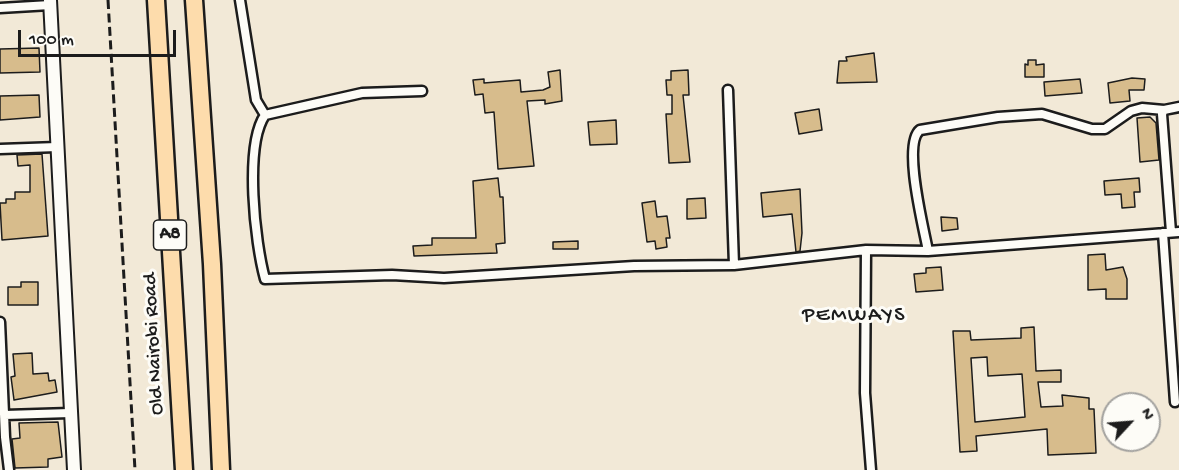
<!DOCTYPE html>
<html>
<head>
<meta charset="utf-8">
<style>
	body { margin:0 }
	#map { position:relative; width:1179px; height:470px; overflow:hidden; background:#f2e9d7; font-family:"Gochi Hand",sans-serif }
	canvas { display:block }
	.north { position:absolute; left:1101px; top:392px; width:60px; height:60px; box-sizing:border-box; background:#fdfcf7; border:2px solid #a3a29f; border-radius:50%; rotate:64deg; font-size:16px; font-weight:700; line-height:24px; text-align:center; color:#1c1c1c }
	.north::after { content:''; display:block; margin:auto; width:21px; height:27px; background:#1c1c1c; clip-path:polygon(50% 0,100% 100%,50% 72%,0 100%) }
	.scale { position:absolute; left:18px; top:30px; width:158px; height:27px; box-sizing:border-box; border:3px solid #1c1c1c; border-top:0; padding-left:8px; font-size:18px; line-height:21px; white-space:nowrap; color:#1c1c1c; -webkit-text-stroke:4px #fdfcf7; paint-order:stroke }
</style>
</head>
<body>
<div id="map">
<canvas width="1179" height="470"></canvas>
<div class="north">N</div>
<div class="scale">100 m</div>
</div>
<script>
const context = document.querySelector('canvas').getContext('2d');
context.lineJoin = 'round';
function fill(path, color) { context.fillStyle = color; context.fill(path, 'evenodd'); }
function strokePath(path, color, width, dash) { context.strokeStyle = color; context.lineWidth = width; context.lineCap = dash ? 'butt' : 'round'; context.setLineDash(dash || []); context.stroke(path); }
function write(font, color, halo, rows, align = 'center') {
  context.font = font + ' "Gochi Hand",sans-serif'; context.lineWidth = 6; context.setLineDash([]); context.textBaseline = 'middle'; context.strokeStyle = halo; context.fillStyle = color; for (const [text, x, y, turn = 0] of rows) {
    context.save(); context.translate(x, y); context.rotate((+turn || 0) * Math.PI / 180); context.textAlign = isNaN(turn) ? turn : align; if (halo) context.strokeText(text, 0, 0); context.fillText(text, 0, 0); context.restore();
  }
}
const building = new Path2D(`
	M 39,48 L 40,72 L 0,73 L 0,49 Z
	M 874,53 L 877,82 L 837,83 L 839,61 L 847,61 L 846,57 Z
	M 1028,60 L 1036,60 L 1036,65 L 1044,64 L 1044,77 L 1025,77 L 1025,64 L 1028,65 Z
	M 560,70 L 562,101 L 545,104 L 545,100 L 527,101 L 534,166 L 498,169 L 494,112 L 485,113 L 483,94 L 475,95 L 473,80 L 484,79 L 484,83 L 520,80 L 521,92 L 543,90 L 550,87 L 548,72 Z
	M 688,70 L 689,95 L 683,95 L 690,162 L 669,163 L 666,114 L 672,114 L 672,95 L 667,95 L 666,80 L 671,80 L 671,71 Z
	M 1132,78 L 1145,79 L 1144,90 L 1129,90 L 1130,101 L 1110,103 L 1108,83 Z
	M 1080,79 L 1082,93 L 1045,96 L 1044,82 Z
	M 39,95 L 40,117 L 0,120 L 0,96 Z
	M 819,109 L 822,130 L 799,134 L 795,113 Z
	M 1150,117 L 1156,123 L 1159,160 L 1140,162 L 1137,118 Z
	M 616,120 L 617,144 L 590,145 L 588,122 Z
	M 42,154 L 48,236 L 2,240 L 0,203 L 6,203 L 6,199 L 15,199 L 15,192 L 30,192 L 30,165 L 18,166 L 17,155 Z
	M 498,178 L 500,197 L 503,197 L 505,243 L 496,244 L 497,253 L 414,256 L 413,246 L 432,245 L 432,238 L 476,238 L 473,181 Z
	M 1139,178 L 1140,192 L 1134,192 L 1135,207 L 1122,208 L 1121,194 L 1105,195 L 1104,181 Z
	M 800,189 L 802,233 L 800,251 L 796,252 L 792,214 L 763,217 L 761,193 Z
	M 705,198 L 706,218 L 687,219 L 687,199 Z
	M 655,201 L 657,217 L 667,216 L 670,238 L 666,238 L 667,247 L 656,249 L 655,241 L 647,242 L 642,203 Z
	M 941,217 L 957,218 L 958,229 L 942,231 Z
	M 578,241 L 578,249 L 553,249 L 553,242 Z
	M 1105,254 L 1106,270 L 1123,267 L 1127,279 L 1127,299 L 1106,299 L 1106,289 L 1088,290 L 1088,255 Z
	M 941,267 L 943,290 L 916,292 L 914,274 L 926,273 L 926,268 Z
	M 21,282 L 38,282 L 38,305 L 8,305 L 8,287 L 21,287 Z
	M 1034,327 L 1036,371 L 1061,370 L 1061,382 L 1038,382 L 1041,407 L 1063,406 L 1062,395 L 1089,398 L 1089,409 L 1094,409 L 1096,453 L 1048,455 L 1047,429 L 976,436 L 977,451 L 960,452 L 953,331 L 970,331 L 971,340 L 1021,338 L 1021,328 ZM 987,357 L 988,376 L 1022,374 L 1025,417 L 975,422 L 971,358 Z
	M 32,353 L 33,374 L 48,373 L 49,381 L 55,380 L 57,392 L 14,400 L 11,377 L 15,376 L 13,354 Z
	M 58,422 L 62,457 L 48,459 L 48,467 L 15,468 L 12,439 L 20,438 L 19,423 Z`);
fill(building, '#d7bc8c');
strokePath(building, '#1c1c1c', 1.5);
const street = new Path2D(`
	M 240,0 L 256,100 L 265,115 L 362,93 L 422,91
	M 0,8 L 50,5
	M 728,90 L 734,265
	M 265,115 C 244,146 255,243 265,279 L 392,275 L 444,278 L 634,266 L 734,265 L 866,250 L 928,251 L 1179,232
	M 0,149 L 57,147
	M 1171,232 L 1162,114 L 1164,110 L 1179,107
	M 1163,233 L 1175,402
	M 866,250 L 865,393 L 871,470
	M 928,251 C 924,229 902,144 920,130 L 998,117 L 1042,114 L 1092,129 L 1105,129 L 1131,111 L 1142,108 L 1164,110
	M 0,322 L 5,437 L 9,470
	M 5,415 L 70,413`);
const secondary = new Path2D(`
	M 50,0 L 74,470`);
const highway = new Path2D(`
	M 156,0 L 184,470
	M 194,0 L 212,264 L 221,470`);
strokePath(street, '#1c1c1c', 13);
strokePath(secondary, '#1c1c1c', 16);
strokePath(highway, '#1c1c1c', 21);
strokePath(street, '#fdfcf7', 8);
strokePath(secondary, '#fdfcf7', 12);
strokePath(highway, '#fddcac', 16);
strokePath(new Path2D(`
	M 108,0 L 135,470`), '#1c1c1c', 3, [9, 4.5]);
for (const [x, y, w] of [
	[170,235,33]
]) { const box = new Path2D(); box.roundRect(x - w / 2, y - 15, w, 30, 4.5); context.fillStyle = '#fdfcf7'; context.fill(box); strokePath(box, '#1c1c1c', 1.5); }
write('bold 18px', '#1c1c1c', null, [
	["A8",170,235]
]);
write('20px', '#1c1c1c', '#fdfcf7', [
	["Old Nairobi Road",155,344,-93]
]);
context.letterSpacing = '1.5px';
write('22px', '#1c1c1c', '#fdfcf7', [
	["PEMWAYS",854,317]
]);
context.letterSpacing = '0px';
</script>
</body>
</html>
